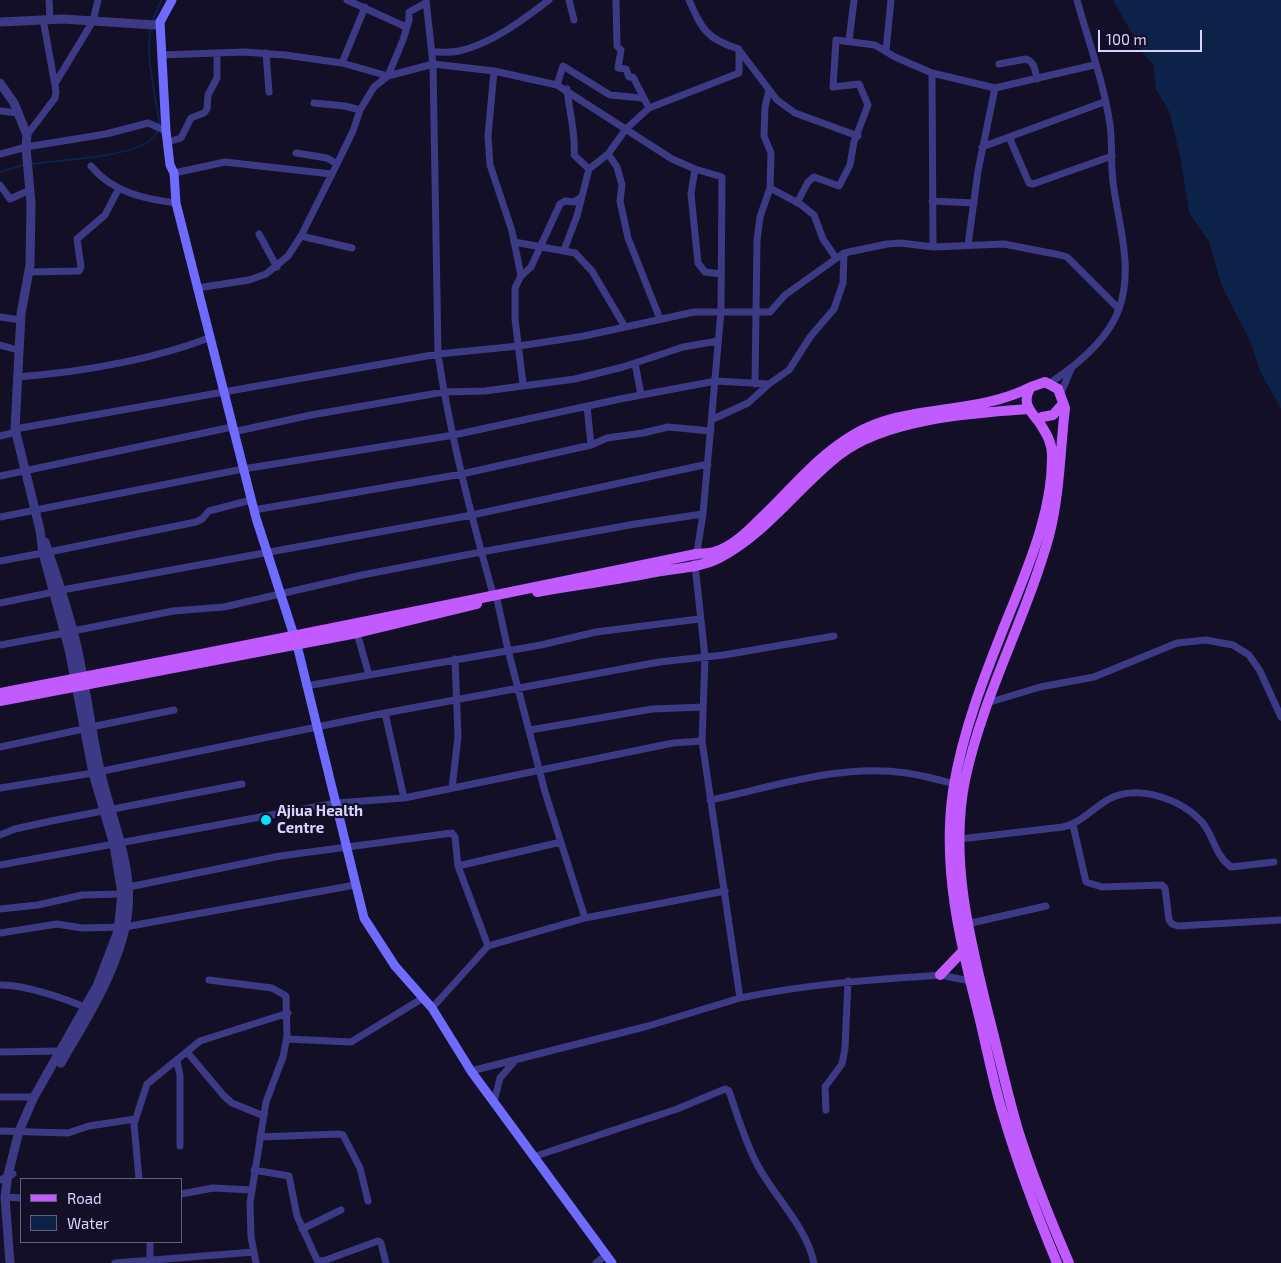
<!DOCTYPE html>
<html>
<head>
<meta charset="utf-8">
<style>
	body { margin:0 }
	#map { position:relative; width:1281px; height:1263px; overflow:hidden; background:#130f26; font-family:"Exo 2",sans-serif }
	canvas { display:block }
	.legend { position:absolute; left:20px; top:1178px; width:162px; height:65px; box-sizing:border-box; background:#130f26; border:1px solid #625e7d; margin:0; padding:6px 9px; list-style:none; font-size:15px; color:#d9d4ff }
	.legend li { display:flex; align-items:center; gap:10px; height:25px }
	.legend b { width:25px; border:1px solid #625e7d }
	.scale { position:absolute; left:1098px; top:30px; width:104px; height:22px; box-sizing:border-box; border:2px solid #d9d4ff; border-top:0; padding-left:6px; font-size:15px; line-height:18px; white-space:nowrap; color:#d9d4ff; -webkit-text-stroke:4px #130f26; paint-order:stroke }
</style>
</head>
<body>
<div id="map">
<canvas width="1281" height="1263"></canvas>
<ul class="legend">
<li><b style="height:6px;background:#c25bff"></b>Road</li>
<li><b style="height:14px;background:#0c2248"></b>Water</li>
</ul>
<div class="scale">100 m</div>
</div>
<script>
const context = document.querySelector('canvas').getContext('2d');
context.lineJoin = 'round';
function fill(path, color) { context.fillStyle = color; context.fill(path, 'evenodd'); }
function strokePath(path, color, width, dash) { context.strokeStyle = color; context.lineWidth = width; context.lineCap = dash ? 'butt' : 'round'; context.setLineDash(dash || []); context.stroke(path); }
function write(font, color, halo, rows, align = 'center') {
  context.font = font + ' "Exo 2",sans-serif'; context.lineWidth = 4.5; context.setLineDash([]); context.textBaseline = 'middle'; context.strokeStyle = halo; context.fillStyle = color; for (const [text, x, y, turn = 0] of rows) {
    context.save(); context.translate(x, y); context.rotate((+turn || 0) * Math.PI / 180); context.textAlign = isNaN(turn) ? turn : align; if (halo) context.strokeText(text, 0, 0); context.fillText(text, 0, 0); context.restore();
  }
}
fill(new Path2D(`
	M 1113,0 L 1281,0 L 1281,409 L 1260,371 L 1251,343 L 1221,284 L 1209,242 L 1189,212 L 1181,160 L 1169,111 L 1156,89 L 1153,64 L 1143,53 Z`), '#0c2248');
strokePath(new Path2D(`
	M 152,22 L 161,0
	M 31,164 C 59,160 140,157 155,136 C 162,127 158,113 156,103 C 152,78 146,52 151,27
	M 0,172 L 24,165`), '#0c2248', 2);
strokePath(new Path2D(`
	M 49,0 L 50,19
	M 347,0 L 406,27
	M 426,0 L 433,64 L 438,354 C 450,435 471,515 493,594 L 497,599 L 508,650 L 545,792 L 585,918
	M 569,0 L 574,20
	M 616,0 L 617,46 L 621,50 L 618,68 L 626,69 L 629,77 L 633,77 L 649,108
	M 849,41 L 854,0
	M 739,50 L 777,100 L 795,113 L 858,136
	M 886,50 L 891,0
	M 432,52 C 440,52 450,53 459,51 C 491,44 523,20 549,0
	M 266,53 L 269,92
	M 161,55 L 244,52 L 285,55 L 342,63 L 388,76 L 433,64 L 494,71 L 557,85 L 672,159 L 695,169 L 722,177 L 721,311 L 703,514 L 695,565 L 705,657 L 702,741 L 740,998
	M 342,63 L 365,7
	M 999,64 L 1026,59 C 1035,62 1035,71 1037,79
	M 494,71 L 488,136 L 490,165 L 512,231 L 521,276
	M 932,73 L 933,247
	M 56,82 L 93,21 L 98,0
	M 557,85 L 563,66 L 610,95 L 642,98
	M 567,89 C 569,111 576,133 574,155 L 589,169
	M 314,103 L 345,106 L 360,110
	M 0,111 L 19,113
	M 27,135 L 55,98 L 56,91 L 43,19
	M 1009,137 L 1029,183 L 1033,184 L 1112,156
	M 168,142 L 181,138 L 191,118 L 204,113 L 207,109 L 208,95 L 217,78 L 217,53
	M 982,147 L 1104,102
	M 296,153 L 327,158 L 337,164
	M 0,154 L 26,147 L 106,134 L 148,123 L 166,131
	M 608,154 L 617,167 L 622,185 L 620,201 L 628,238 L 660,319
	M 91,166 C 112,192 144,199 176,203
	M 695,169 L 691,194 L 698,263 L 705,272 L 721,274
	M 174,173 L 225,162 L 331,174
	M 0,185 L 10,199 L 30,190
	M 770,188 L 800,204 L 814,215 L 823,239 L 836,258
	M 932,201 L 974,203
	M 797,203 L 808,182 L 814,177 L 839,186 L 850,165 L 854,142 L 868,105 L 859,84 L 833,87 L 836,40 L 875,45 L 895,57 L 932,73 L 995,88 L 1094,65
	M 259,234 L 277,267
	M 301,236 L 352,248
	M 514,242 L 575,253 L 592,271 L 625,327
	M 968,245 L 978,171 L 995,88
	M 564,250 L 577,216 L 589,169 L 608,154 L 626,129 L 649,108 L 739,73 L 739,49 C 706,39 702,29 689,0
	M 29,272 L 79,271 L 81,267 L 77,239 L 105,215 L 119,188
	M 197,288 L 249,280 L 266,274 L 288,256 L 301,236 L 337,164 L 353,131 L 360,110 L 374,87 L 388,76 L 403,40 L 409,20 L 409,12 L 426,3
	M 0,317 L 21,320
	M 0,345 L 18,350
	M 635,363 L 641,395
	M 17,377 C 81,372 148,361 209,338
	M 1050,383 C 1077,365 1108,340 1119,309 C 1133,270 1120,229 1114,189 C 1110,168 1113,146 1110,125 C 1104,83 1088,40 1077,0
	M 523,384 L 515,319 L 515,288 L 521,276 L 531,267 L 560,204 L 565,201 L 574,202 L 580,198
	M 755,384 L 757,240 L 760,217 L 770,188 L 771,153 L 764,136 L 765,107 L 769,90
	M 1061,393 L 1071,369
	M 587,406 L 591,445
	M 713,419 L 748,403 L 769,384 L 789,370 L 810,337 L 834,309 L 843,283 L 844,253
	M 15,429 L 438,354 L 519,346 L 584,336 L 694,312 L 770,312 L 785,295 L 844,253 L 887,244 L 901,243 L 933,247 L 1004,244 L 1060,255 L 1067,257 L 1119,309
	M 233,432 L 311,415 L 444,392 L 485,391 L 575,379 L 623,367 L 683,347 L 718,341
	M 0,436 L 16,432
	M 0,476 L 232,427
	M 254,510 L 462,474 L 591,445 L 607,438 L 643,433 L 668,427 L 711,431
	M 0,517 L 243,469 L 454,435 L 620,399 L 716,381 L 769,384
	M 49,552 L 196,522 L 202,519 L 209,511 L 251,500
	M 0,561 L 43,553
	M 62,590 L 472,515 L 708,464
	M 0,603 L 54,592
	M 73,631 L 173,611 L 224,607 L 362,575 L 481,552 L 635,524 L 703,514
	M 357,633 L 369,675
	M 0,645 L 65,633
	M 306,686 L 541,645 L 596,632 L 699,619
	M 987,703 L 1040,687 L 1094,677 L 1177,643 L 1206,640 L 1233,645 L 1249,655 L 1260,671 L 1281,717
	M 385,713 L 404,798
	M 91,727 L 174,710
	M 530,730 L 652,709 L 703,707
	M 0,747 L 83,729
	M 0,788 L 93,773 L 385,713 L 659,662 L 724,655 L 834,636
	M 452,788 L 458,737 L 455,659
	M 710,800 C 773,787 842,763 906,773 C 922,775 939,780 955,784
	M 1073,825 L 1086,882 L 1102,887 L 1162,885 L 1165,888 L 1169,920 L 1172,924 L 1178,926 L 1281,920
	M 0,835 L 15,829 L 51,821 L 242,784
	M 960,839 L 1063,827 C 1081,823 1093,808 1109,799 C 1138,784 1181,799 1202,822 C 1214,836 1215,856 1231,867 L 1274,862
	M 0,865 L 336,803 L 404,798 L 673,743 L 702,741
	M 458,866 L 561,842
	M 129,887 L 280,856 L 452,833 L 455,837 L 458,866 L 488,946
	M 0,909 L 38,905 L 82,895 L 122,894
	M 967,924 L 1046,906
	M 0,933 L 57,924 L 82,928 L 125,927 L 355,885
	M 209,980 L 272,988 L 286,996 L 287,1036 L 283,1057 L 266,1102 L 250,1203 L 251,1237 L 256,1263
	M 0,985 C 23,984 67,999 89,1009
	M 432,1008 L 488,946 L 585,918 L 725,891
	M 287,1039 L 351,1042 L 423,998
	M 0,1052 L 60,1051
	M 187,1052 L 224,1096 L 232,1103 L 264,1116
	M 177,1061 L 180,1076 L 180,1146
	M 471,1071 L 648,1026 L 740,998 C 803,985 864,980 928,976 L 940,975 L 970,981
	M 0,1097 L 34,1097
	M 494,1102 L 500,1078 L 513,1063
	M 826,1110 L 825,1087 L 842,1064 L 845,1048 L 848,981
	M 0,1131 L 68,1133 L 89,1126 L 135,1119
	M 260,1137 L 339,1134 L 343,1135 L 360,1168 L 368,1201
	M 533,1157 L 677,1109 L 725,1089 L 729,1091 C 738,1117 745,1142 758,1166 C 776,1199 806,1226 814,1263
	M 254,1170 L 289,1176 L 297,1216 L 317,1260 L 323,1261 L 378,1241 L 381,1243 L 386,1263
	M 139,1179 L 134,1124 L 147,1084 L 200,1041 L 288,1013
	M 0,1180 L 13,1174
	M 181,1194 L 213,1188 L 251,1190
	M 5,1197 L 21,1198
	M 302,1229 L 341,1210
	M 150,1242 L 150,1263
	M 115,1263 L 254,1252
	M 596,1263 L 606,1255`), '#3d3a85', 7);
strokePath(new Path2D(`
	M 0,22 L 63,19 L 155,25 L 160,22
	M 0,83 L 14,103 L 27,135 L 26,147 L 31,204 L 30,265 L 21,314 L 15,429 L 40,530 L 43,553 L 69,649 L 93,773 L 114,845 L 122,894 L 118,931 L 97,986 L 34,1097 L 19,1131 L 8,1175 L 5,1197 L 10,1263
	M 45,542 C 57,577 69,611 77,647 C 86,688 91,730 100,770 C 111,819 135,868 127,918 C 118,971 87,1018 61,1063`), '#3d3a85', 9);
strokePath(new Path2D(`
	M 172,0 L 160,22 L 166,131 L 170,165 L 174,173 L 176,203 L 256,518 L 297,645 L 364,918 L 395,966 L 432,1008 L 471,1071 L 612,1263`), '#6f6bff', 9);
strokePath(new Path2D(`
	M 1045,382 L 1058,389 L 1065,408 L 1060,407 L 1053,415 L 1042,417 L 1039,422 C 1030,411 1021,402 1031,387 Z
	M 1065,408 C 1060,451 1060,493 1049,536 C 1026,619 983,695 965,780 C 949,860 970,940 989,1017 C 999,1055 1007,1093 1018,1130 C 1032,1175 1050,1219 1069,1263
	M 1039,422 C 1046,433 1052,442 1052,455 C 1053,507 1031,560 1012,607 C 988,667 963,727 953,791 C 942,868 960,942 979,1016 C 987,1049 993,1082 1003,1114 C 1018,1165 1037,1215 1057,1263
	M 537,592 C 578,585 620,579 661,571 C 680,568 702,567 719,558 C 767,533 798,487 839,455 C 885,419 971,413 1028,409
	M 0,693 C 232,649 464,602 696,554 C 701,553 709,554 714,552 C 732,547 748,531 760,519 C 790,491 817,456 853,435 C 905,403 975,416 1031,387
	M 0,701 L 357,633 L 477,604
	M 940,975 L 962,952`), '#c25bff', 10);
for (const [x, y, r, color] of [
	[266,820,6,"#00e5ff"]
]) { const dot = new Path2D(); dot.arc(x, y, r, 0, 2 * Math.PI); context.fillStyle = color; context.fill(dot); strokePath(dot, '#130f26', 2); }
write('bold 15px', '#d9d4ff', '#130f26', [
	["Ajiua Health",277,811],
	["Centre",277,828]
], 'left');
</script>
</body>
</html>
